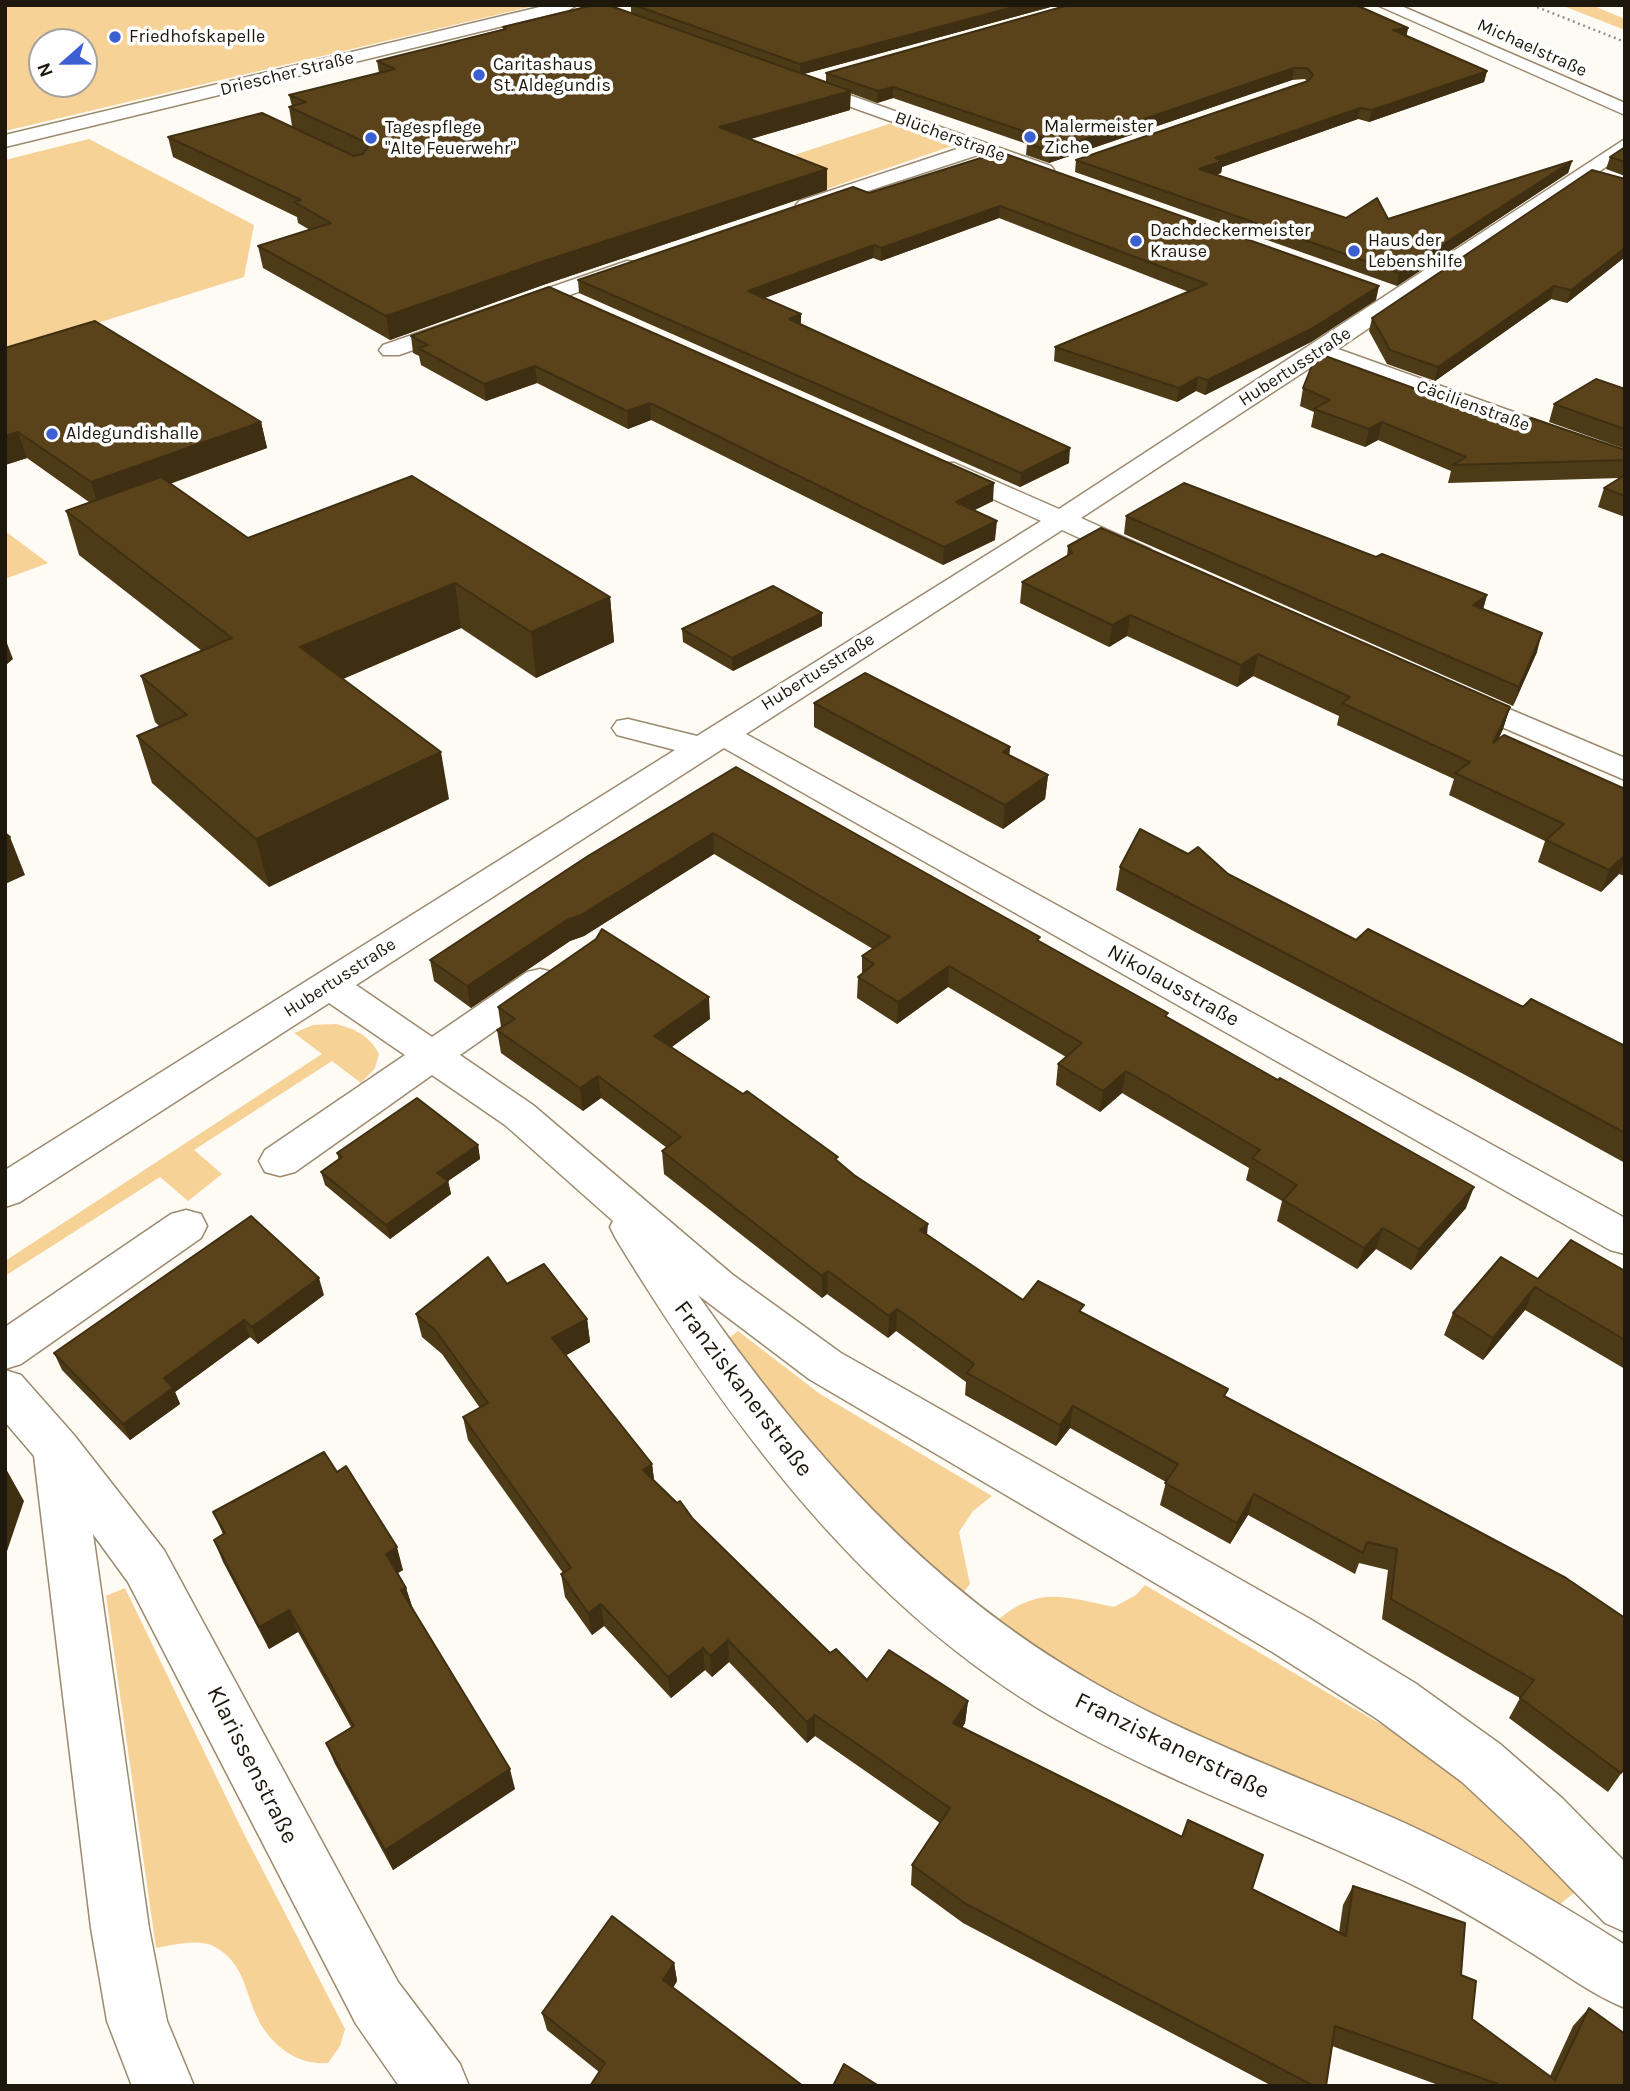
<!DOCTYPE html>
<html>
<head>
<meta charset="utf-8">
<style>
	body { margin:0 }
	#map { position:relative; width:1630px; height:2091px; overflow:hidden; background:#fefaf4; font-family:Karla,sans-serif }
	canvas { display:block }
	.frame { position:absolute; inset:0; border:7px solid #1d170c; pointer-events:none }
	.north { position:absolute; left:28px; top:28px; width:70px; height:70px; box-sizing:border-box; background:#fff; border:2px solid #a5a29e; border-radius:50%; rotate:249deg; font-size:19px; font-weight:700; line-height:28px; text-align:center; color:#1d170c }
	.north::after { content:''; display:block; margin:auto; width:24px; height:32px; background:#3c5fd1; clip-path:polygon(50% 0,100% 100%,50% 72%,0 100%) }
</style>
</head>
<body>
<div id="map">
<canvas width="1630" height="2091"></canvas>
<div class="frame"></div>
<div class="north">N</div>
</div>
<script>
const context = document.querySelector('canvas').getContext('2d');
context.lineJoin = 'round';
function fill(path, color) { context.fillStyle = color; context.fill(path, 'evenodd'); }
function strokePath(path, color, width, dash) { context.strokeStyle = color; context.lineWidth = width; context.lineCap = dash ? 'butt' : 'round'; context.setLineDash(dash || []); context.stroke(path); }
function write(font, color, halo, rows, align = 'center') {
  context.font = font + ' Karla,sans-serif'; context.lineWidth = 7; context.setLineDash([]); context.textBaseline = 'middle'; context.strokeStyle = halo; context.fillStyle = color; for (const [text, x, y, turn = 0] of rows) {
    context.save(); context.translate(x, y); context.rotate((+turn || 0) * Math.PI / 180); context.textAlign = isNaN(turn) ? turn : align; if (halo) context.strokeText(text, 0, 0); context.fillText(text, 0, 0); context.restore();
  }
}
fill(new Path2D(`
	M 5,5 L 538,5 L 5,131 ZM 42,42 L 84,42 L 84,84 L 42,84 Z
	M 1561,5 L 1591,5 L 1625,19 L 1625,30 Z
	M 892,123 L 952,146 L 777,206 L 715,181 Z
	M 89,139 L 254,225 L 244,277 L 5,352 L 5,160 Z
	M 5,531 L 48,563 L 5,579 Z
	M 336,1024 C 355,1029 369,1035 379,1054 L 375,1068 L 361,1083 L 332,1061 L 194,1150 L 222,1174 L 188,1201 L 160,1177 L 5,1276 L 5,1261 L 322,1054 L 294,1033 L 313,1025 Z
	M 738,1331 L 820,1394 L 992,1496 L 973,1511 L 959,1532 L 970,1584 L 959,1598 L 879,1525 L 725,1341 Z
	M 1145,1585 L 1399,1735 L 1482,1796 L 1576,1891 L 1558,1906 L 1152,1719 L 993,1624 C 1037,1585 1062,1596 1114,1607 L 1136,1595 Z
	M 125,1588 L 243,1832 L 345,2029 L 340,2046 L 328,2063 C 297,2066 269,2044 256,2015 C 245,1990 243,1962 215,1947 C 199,1938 174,1945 156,1948 L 106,1596 Z`), '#f6d296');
const minor = new Path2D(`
	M 548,5 L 577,5 L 569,10 L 5,147 L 5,135 Z
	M 1377,5 L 1399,5 L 1625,103 L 1625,115 Z
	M 801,78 L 1051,166 L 1054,170 L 1044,176 L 981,154 L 813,209 L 799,209 L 796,205 L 799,201 L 963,147 L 795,87 L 792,83 Z
	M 1625,139 L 1625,154 L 1338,349 L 1625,452 L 1625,469 L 1322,360 L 1081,518 L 1150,549 L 1154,555 L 1150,561 L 1130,561 L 1062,530 L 746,734 L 1625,1218 L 1625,1254 L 1610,1250 L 724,748 L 356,985 L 432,1037 L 527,972 L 540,969 L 553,972 L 559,981 L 553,990 L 460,1055 L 533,1105 L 733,1275 L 841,1353 L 1310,1619 L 1415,1683 L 1500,1744 L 1563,1799 L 1625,1862 L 1625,1932 L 1605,1923 L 1523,1839 L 1462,1782 L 1377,1719 L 1274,1653 L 809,1379 L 698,1295 C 805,1448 927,1587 1091,1681 C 1191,1739 1302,1777 1407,1824 C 1483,1859 1555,1900 1625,1945 L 1625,2008 C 1593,1995 1565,1974 1535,1955 C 1495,1930 1454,1905 1411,1884 C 1293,1827 1170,1784 1056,1719 C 863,1607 730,1425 616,1239 L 610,1227 L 613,1221 L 505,1125 L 432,1075 L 295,1172 L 280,1176 L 265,1172 L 259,1161 L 265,1150 L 405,1055 L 329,1003 L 20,1202 L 5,1207 L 5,1170 L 675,750 L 617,735 L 612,728 L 617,721 L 628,719 L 697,736 L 1041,521 L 936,473 L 932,468 L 936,463 L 954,463 L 1059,509 Z
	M 627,261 L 635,262 L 638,267 L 635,272 L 399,355 L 383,355 L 379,350 L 383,345 Z
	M 1457,687 L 1625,758 L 1625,780 L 1446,703 L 1442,696 L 1446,689 Z
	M 186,1210 L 201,1214 L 207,1226 L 201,1238 L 21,1364 L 5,1369 L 5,1327 L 171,1214 Z
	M 5,1370 L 21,1375 L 74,1435 L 164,1550 L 398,1982 L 460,2064 L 469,2086 L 399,2086 L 356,2024 L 128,1582 L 93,1534 L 149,1928 L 167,2021 L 194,2086 L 132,2086 L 107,2021 L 91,1928 L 34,1456 L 5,1422 Z`);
strokePath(minor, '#9b8a6e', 3);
fill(minor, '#fff');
strokePath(new Path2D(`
	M 1532,5 L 1625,42`), '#959087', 2.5, [2, 3.5]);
fill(new Path2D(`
	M 631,5 L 1058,5 L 804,74 L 826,82 L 826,73 L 1408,28 L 1406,36 L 1487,71 L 1484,82 L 1369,122 L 1358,119 L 1222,167 L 1221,173 L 1216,175 L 1346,218 L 1388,219 L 1572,161 L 1568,173 L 1397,286 L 1075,172 L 1076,160 L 1307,82 L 1305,79 L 1292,80 L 1049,163 L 1026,155 L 1027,144 L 893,98 L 877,103 L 850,93 L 850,110 L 750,139 L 827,190 L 543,285 L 390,340 L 263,268 L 258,246 L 310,230 L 298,223 L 297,217 L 173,157 L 168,137 L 292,126 L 289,107 L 292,106 L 289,95 L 379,73 L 377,61 L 503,29 L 503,27 L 631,13 Z
	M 1625,147 L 1625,176 L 1606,169 L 1610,157 Z
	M 1000,152 L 1376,300 L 1311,342 L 1205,395 L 1196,391 L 1177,402 L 1054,361 L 1055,347 L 1189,292 L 999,218 L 881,261 L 873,258 L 765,298 L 801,314 L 801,324 L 1069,463 L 1020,487 L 579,293 L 578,280 L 869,193 Z
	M 1625,179 L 1625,257 L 1567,303 L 1551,299 L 1435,381 L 1387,364 L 1369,331 L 1372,318 Z
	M 549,287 L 993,501 L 974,510 L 995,540 L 943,565 L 651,420 L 628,429 L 537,383 L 486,401 L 421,365 L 419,356 L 413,353 L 411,336 Z
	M 5,348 L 261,422 L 267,448 L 170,484 L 248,538 L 610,597 L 614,642 L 536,678 L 461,628 L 343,679 L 449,799 L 269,887 L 152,783 L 137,736 L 160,727 L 155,722 L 141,676 L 202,651 L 79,555 L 66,511 L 89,502 L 27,458 L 5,465 Z
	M 1303,388 L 1518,426 L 1625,450 L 1625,517 L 1598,507 L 1604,488 L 1620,478 L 1448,483 L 1451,471 L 1378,440 L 1365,447 L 1311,427 L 1314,412 L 1300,406 Z
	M 1625,389 L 1625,449 L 1549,422 L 1554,404 Z
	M 1126,516 L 1376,557 L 1487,595 L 1483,609 L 1537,652 L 1513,706 L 1124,534 Z
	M 1068,546 L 1510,707 L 1503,729 L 1498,740 L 1625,789 L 1625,876 L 1619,874 L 1601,892 L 1538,862 L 1545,841 L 1449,795 L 1454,779 L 1337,725 L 1339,716 L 1253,676 L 1237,687 L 1127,636 L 1109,647 L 1020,603 L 1022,582 L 1067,556 Z
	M 822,613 L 822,626 L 733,671 L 683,642 L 682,629 Z
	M 814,703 L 1010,747 L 1009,755 L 1048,775 L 1045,799 L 1003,829 L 814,727 Z
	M 736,767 L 1168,1017 L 1466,1208 L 1411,1270 L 1376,1249 L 1357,1269 L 1277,1221 L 1282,1201 L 1246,1180 L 1249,1168 L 1122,1093 L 1100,1112 L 1056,1085 L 1058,1064 L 1066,1057 L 948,987 L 897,1024 L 857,998 L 858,977 L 862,974 L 862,956 L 873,949 L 714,854 L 584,936 L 570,941 L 471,1008 L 434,981 L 430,960 Z
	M 1120,867 L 1228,874 L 1356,940 L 1625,1046 L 1625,1163 L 1469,1077 L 1116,890 Z
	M 498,1007 L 710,1019 L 672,1047 L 838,1162 L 927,1234 L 1023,1300 L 1083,1313 L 1226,1397 L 1566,1578 L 1625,1768 L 1608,1792 L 1509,1718 L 1520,1698 L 1382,1619 L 1388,1570 L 1359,1563 L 1355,1574 L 1248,1515 L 1230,1544 L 1160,1505 L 1166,1482 L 1070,1428 L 1056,1446 L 965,1395 L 966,1382 L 896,1331 L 888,1338 L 827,1294 L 822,1298 L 664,1174 L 662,1151 L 667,1148 L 601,1098 L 583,1111 L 501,1053 L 497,1030 L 501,1027 Z
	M 478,1145 L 480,1159 L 448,1181 L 451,1194 L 390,1239 L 325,1185 L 321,1172 L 339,1160 L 337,1153 Z
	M 1625,1271 L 1625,1369 L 1525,1310 L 1483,1360 L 1444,1335 L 1453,1313 L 1538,1279 Z
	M 507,1284 L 587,1319 L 590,1342 L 566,1355 L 652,1464 L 654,1481 L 830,1653 L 867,1680 L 968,1701 L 965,1723 L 962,1728 L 1252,1889 L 1339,1933 L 1343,1905 L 1353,1886 L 1461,1975 L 1472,2019 L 1550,2076 L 1573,2026 L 1589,2008 L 1625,2086 L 1441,2086 L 1332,2046 L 1326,2086 L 1272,2086 L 963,1923 L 911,1885 L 912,1865 L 940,1823 L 815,1736 L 807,1743 L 729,1662 L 712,1677 L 705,1670 L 671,1698 L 604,1626 L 592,1635 L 565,1597 L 561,1574 L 563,1573 L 468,1440 L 463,1417 L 480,1408 L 442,1354 L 422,1337 L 416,1314 Z
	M 324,1295 L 258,1344 L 250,1337 L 175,1392 L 180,1404 L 130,1440 L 62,1370 L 54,1353 Z
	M 337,1472 L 403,1570 L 398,1573 L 406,1588 L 413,1609 L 515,1789 L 393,1870 L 335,1764 L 326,1743 L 351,1727 L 298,1632 L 269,1649 L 223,1562 L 214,1540 L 223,1534 L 213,1512 Z
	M 674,1963 L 677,1981 L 673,1988 L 599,2072 L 547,2030 L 542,2013 Z`), '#4d3a16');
fill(new Path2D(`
	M 1021,5 L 1058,5 L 800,75 L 800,64 Z
	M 1408,28 L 1406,39 L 1393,30 Z
	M 1294,68 L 1292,80 L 1049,163 L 1050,151 Z
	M 1487,71 L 1484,82 L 1369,122 L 1372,110 Z
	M 893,87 L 893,98 L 877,103 L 878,91 Z
	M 851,91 L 850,110 L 720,148 L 719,127 Z
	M 1360,108 L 1358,119 L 1222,167 L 1221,173 L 1198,181 L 1199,169 L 1215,158 Z
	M 1572,161 L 1568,173 L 1397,286 L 1399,273 Z
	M 827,169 L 827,190 L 543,285 L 390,340 L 386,316 L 541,262 Z
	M 1000,206 L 999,218 L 881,261 L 881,248 Z
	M 874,245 L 873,258 L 748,304 L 748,291 Z
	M 1625,248 L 1625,257 L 1567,303 L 1571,290 Z
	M 1379,286 L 1376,300 L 1311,342 L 1205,395 L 1208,380 Z
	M 1554,286 L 1551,299 L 1435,381 L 1438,367 Z
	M 801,314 L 801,328 L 789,319 Z
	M 535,366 L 537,383 L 486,401 L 484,384 Z
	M 1198,377 L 1196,391 L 1177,402 L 1179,388 Z
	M 650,403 L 651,420 L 628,429 L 627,411 Z
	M 261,422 L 267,448 L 99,509 L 91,482 Z
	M 1382,422 L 1378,440 L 1365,447 L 1369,429 Z
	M 18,432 L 27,458 L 5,465 L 5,436 Z
	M 1070,448 L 1069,463 L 1020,487 L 1021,473 Z
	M 994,483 L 993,501 L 955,520 L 956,502 Z
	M 997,521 L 995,540 L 943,565 L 944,547 Z
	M 455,583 L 461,628 L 310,693 L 300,647 Z
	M 1487,595 L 1482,613 L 1473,605 Z
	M 610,597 L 614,642 L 536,678 L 531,632 Z
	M 822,613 L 822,626 L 733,671 L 732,658 Z
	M 1130,615 L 1127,636 L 1109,647 L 1112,625 Z
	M 1542,633 L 1537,652 L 1513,706 L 1519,687 Z
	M 5,638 L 13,659 L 5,666 Z
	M 1258,654 L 1253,676 L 1237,687 L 1241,665 Z
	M 1510,707 L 1503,729 L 1487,765 L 1493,743 Z
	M 1010,747 L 1008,771 L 1003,752 Z
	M 441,752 L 449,799 L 269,887 L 256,839 Z
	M 1048,775 L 1045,799 L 1003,829 L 1005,805 Z
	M 713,833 L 714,854 L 584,936 L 570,941 L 471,1008 L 467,986 L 567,920 Z
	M 10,837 L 25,875 L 5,884 L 5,839 Z
	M 1625,855 L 1625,860 L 1619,874 L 1601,892 L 1609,870 Z
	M 949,966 L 948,987 L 897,1024 L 898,1002 Z
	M 709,997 L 710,1019 L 656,1058 L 654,1036 Z
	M 1126,1071 L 1122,1093 L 1100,1112 L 1103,1091 Z
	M 598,1076 L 601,1098 L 583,1111 L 580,1088 Z
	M 478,1145 L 480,1159 L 448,1181 L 451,1194 L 390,1239 L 386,1225 L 437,1173 Z
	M 1474,1187 L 1466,1208 L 1411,1270 L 1419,1249 Z
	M 928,1224 L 926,1246 L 920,1230 Z
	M 1383,1228 L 1376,1249 L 1357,1269 L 1364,1248 Z
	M 828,1271 L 827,1294 L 822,1298 L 822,1276 Z
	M 319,1278 L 324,1295 L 258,1344 L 252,1327 Z
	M 1535,1287 L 1525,1310 L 1483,1360 L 1493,1338 Z
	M 897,1309 L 896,1331 L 888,1338 L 889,1316 Z
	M 587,1319 L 590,1342 L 556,1361 L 552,1338 Z
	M 244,1320 L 250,1337 L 175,1392 L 180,1404 L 130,1440 L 123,1424 L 164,1378 Z
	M 1073,1406 L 1070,1428 L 1056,1446 L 1060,1425 Z
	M 652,1464 L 655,1487 L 643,1470 Z
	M 5,1467 L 24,1501 L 5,1557 Z
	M 1254,1494 L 1248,1515 L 1230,1544 L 1237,1523 Z
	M 397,1547 L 403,1570 L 393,1576 L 386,1554 Z
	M 406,1588 L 413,1610 L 401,1590 Z
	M 601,1604 L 604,1626 L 592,1635 L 588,1613 Z
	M 289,1610 L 298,1632 L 269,1649 L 259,1627 Z
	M 728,1640 L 729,1662 L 712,1677 L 710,1656 Z
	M 703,1648 L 705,1670 L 671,1698 L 668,1677 Z
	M 968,1701 L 965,1723 L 951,1744 L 953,1723 Z
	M 815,1715 L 815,1736 L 807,1743 L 807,1722 Z
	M 510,1769 L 515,1789 L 393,1870 L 385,1850 Z
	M 674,1963 L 677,1981 L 666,1998 L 663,1980 Z`), '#3f2f12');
const building = new Path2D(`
	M 594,5 L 608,5 L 851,91 L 719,127 L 827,169 L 541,262 L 386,316 L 258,246 L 331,223 L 294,202 L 301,200 L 168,137 L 262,113 L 354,156 L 363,154 L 368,147 L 365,142 L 289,107 L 306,102 L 289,95 L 395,69 L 377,61 L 506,29 L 503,27 Z
	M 634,5 L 1021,5 L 800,64 Z
	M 1069,5 L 1356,5 L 1408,28 L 1393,30 L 1487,71 L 1372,110 L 1360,108 L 1215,158 L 1223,161 L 1199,169 L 1346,218 L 1377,198 L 1388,219 L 1572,161 L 1399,273 L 1076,160 L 1308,81 L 1313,75 L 1307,68 L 1294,68 L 1050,151 L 1027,143 L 1044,138 L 893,87 L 878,91 L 826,73 Z
	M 1625,147 L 1625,162 L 1610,157 Z
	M 1000,152 L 1379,286 L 1313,328 L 1208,380 L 1198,377 L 1179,388 L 1055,347 L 1207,284 L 1000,206 L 881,248 L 874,245 L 748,291 L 801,314 L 789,319 L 1070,448 L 1021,473 L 578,280 L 853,187 L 869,193 Z
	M 1592,170 L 1625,179 L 1625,248 L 1571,290 L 1554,286 L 1438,367 L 1390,350 L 1372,318 Z
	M 549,287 L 994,483 L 956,502 L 997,521 L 944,547 L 650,403 L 627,411 L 535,366 L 484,384 L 418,348 L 428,345 L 411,336 Z
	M 95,321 L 261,422 L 91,482 L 18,432 L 5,436 L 5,348 Z
	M 1317,353 L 1518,426 L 1531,418 L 1625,450 L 1625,460 L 1453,465 L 1466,457 L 1382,422 L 1369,429 L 1314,409 L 1330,400 L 1303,388 Z
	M 1596,379 L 1625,389 L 1625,429 L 1554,404 Z
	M 1625,475 L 1625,496 L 1604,488 Z
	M 412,476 L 610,597 L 531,632 L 455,583 L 300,647 L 441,752 L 256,839 L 137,736 L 187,715 L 141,676 L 232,638 L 66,511 L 161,477 L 248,538 Z
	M 1184,483 L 1376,557 L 1382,554 L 1487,595 L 1473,605 L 1542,633 L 1519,687 L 1126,516 Z
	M 1101,528 L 1510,707 L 1493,743 L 1504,735 L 1625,789 L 1625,855 L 1609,870 L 1546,840 L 1564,824 L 1455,773 L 1470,762 L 1342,703 L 1350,697 L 1258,654 L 1241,665 L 1130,615 L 1112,625 L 1022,582 L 1072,553 L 1068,546 Z
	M 773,586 L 822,613 L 732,658 L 682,629 Z
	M 865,673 L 1010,747 L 1003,752 L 1048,775 L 1005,805 L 814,703 Z
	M 736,767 L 1040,937 L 1037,940 L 1168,1013 L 1165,1016 L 1278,1080 L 1280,1078 L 1474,1187 L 1419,1249 L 1383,1228 L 1364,1248 L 1283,1200 L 1297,1185 L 1252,1158 L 1260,1150 L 1126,1071 L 1103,1091 L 1058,1064 L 1082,1043 L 949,966 L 898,1002 L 858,977 L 874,964 L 862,956 L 890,937 L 713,833 L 581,915 L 567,920 L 467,986 L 430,960 L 588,856 Z
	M 1140,829 L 1188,854 L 1198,847 L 1228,874 L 1356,940 L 1368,929 L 1523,1007 L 1531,999 L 1625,1046 L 1625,1133 L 1477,1053 L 1120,867 Z
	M 5,833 L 10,837 L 5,839 Z
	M 602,929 L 709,997 L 654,1036 L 743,1094 L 747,1091 L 838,1157 L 835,1159 L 854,1175 L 928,1224 L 920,1230 L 1023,1300 L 1038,1281 L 1084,1305 L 1079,1311 L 1228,1389 L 1224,1396 L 1566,1578 L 1625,1618 L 1625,1768 L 1621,1773 L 1520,1698 L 1534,1680 L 1391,1599 L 1397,1549 L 1367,1542 L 1363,1553 L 1254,1494 L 1237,1523 L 1165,1483 L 1178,1464 L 1073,1406 L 1060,1425 L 967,1373 L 974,1364 L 897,1309 L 889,1316 L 828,1271 L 822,1276 L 662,1151 L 681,1137 L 598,1076 L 580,1088 L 497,1030 L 515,1019 L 498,1007 L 596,939 Z
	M 417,1098 L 478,1145 L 437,1173 L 448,1181 L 386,1225 L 321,1172 L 342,1157 L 337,1153 Z
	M 251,1216 L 319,1278 L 252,1327 L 244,1320 L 164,1378 L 173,1388 L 123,1424 L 54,1353 Z
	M 1571,1240 L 1625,1271 L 1625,1340 L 1535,1287 L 1493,1338 L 1453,1313 L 1501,1257 L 1538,1279 Z
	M 488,1257 L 507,1284 L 544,1264 L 587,1319 L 552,1338 L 652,1464 L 643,1470 L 677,1503 L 680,1501 L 693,1519 L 830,1653 L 836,1649 L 867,1680 L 889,1650 L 968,1701 L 953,1723 L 1182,1837 L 1188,1820 L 1263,1855 L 1252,1889 L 1346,1936 L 1353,1886 L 1465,1923 L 1461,1975 L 1476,1981 L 1472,2019 L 1555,2080 L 1589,2008 L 1625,2034 L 1625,2086 L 1497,2086 L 1498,2084 L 1335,2026 L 1326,2086 L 1314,2086 L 966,1904 L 912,1865 L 950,1808 L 815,1715 L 807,1722 L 728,1640 L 710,1656 L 703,1648 L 668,1677 L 601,1604 L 588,1613 L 561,1574 L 571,1568 L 463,1417 L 488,1403 L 436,1331 L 416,1314 Z
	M 324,1452 L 337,1472 L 346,1466 L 397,1547 L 386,1554 L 406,1588 L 401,1590 L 510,1769 L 385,1850 L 326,1743 L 354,1726 L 289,1610 L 259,1627 L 214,1540 L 225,1533 L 213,1512 Z
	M 612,1916 L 674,1963 L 663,1980 L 803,2086 L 590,2086 L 605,2063 L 542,2013 Z
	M 844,2064 L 879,2086 L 833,2086 Z`);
fill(building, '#5a431a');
strokePath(building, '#3f2f12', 2);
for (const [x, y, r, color] of [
	[115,37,7,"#3c5fd1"],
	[479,75,7,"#3c5fd1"],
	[1030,137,7,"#3c5fd1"],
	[371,138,7,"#3c5fd1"],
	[1136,241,7,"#3c5fd1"],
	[1354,251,7,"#3c5fd1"],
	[52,434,7,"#3c5fd1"]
]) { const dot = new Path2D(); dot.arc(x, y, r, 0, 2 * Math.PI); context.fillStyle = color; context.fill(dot); strokePath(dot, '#fff', 2.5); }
write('18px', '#1d170c', '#fff', [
	["Friedhofskapelle",129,37],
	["Caritashaus",493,65],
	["St. Aldegundis",493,86],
	["Malermeister",1044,127],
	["Ziche",1044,148],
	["Tagespflege",385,128],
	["\"Alte Feuerwehr\"",385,149],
	["Dachdeckermeister",1150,231],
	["Krause",1150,252],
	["Haus der",1368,241],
	["Lebenshilfe",1368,262],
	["Aldegundishalle",66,434]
], 'left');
write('18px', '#1d170c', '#fff', [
	["Michaelstraße",1532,48,24],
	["Driescher Straße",287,74,-14],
	["Blücherstraße",950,137,20],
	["Hubertusstraße",1295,367,-33],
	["Cäcilienstraße",1473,406,20],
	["Hubertusstraße",818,672,-32],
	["Hubertusstraße",340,978,-33]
]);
write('21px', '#1d170c', '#fff', [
	["Nikolausstraße",1173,986,29]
]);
write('24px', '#1d170c', '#fff', [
	["Franziskanerstraße",743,1389,53],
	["Franziskanerstraße",1172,1746,26],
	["Klarissenstraße",252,1765,63]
]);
</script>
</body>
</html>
